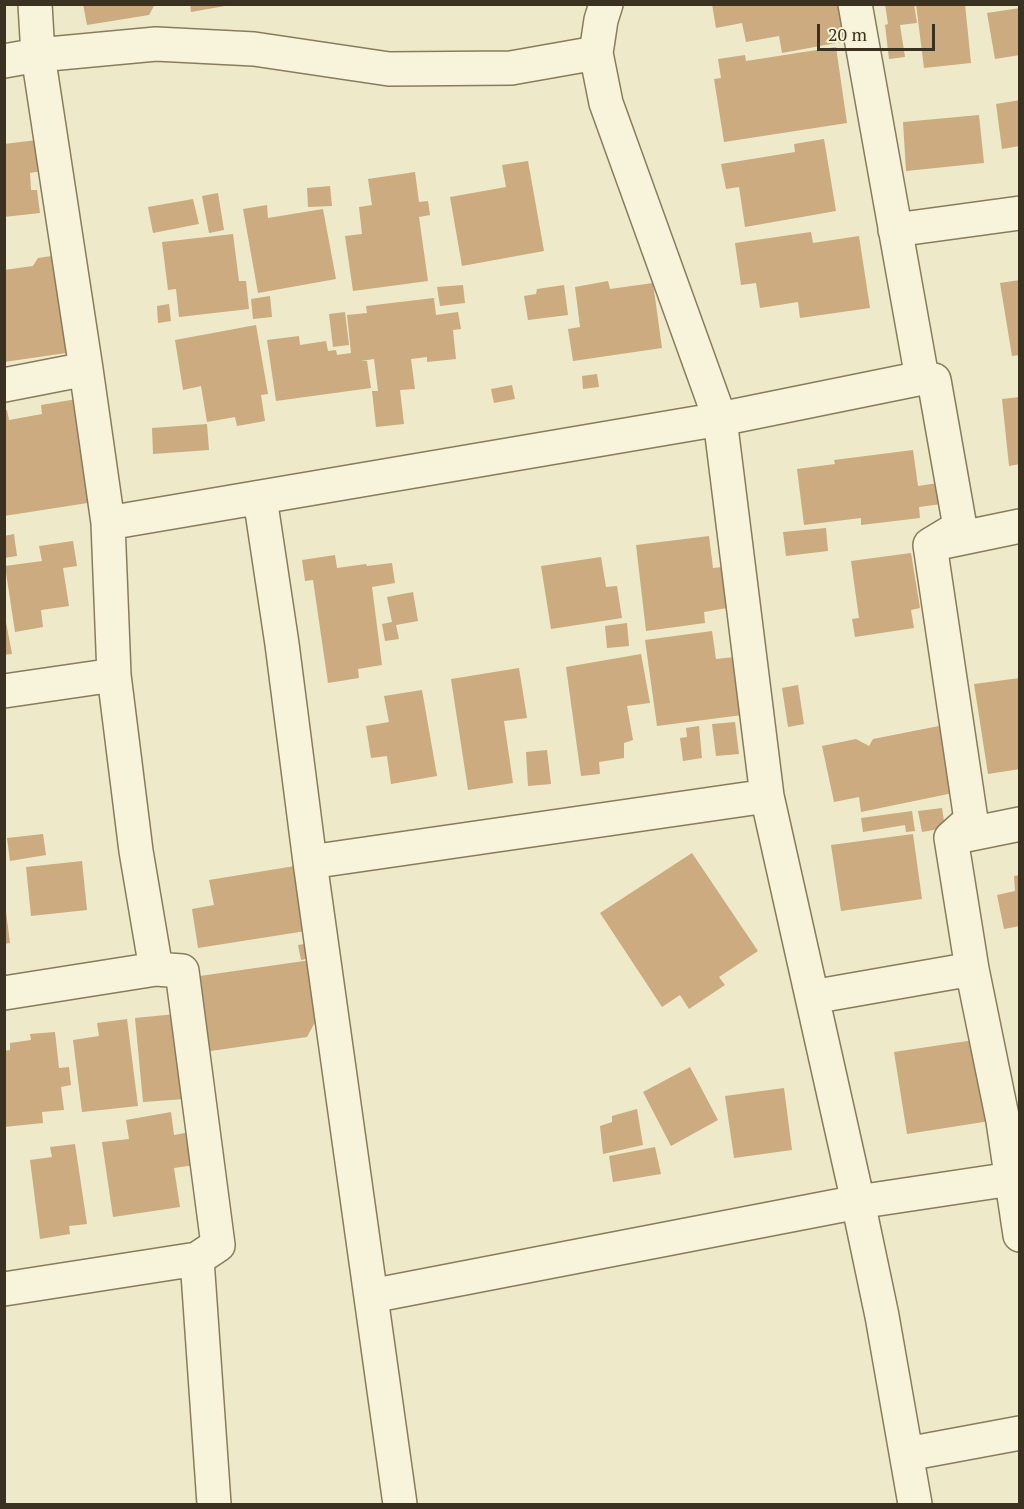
<!DOCTYPE html>
<html>
<head>
<meta charset="utf-8">
<style>
	body { margin:0 }
	#map { position:relative; width:1024px; height:1509px; overflow:hidden; background:#eee9c8; font-family:"PT Serif",serif }
	canvas { display:block }
	.frame { position:absolute; inset:0; border:6px solid #3a3120; pointer-events:none }
	.scale { position:absolute; left:817px; top:24px; width:118px; height:27px; box-sizing:border-box; border:3px solid #3a3120; border-top:0; padding-left:8px; font-size:18px; line-height:21px; white-space:nowrap; color:#3a3120; -webkit-text-stroke:4px #f5f1d7; paint-order:stroke }
</style>
</head>
<body>
<div id="map">
<canvas width="1024" height="1509"></canvas>
<div class="frame"></div>
<div class="scale">20 m</div>
</div>
<script>
const context = document.querySelector('canvas').getContext('2d');
context.lineJoin = 'round';
function fill(path, color) { context.fillStyle = color; context.fill(path, 'evenodd'); }
function strokePath(path, color, width, dash) { context.strokeStyle = color; context.lineWidth = width; context.lineCap = dash ? 'butt' : 'round'; context.setLineDash(dash || []); context.stroke(path); }
fill(new Path2D(`
	M 83,4 L 155,4 L 149,15 L 87,25 Z
	M 190,4 L 225,4 L 225,6 L 191,12 Z
	M 712,4 L 840,4 L 847,41 L 782,53 L 779,36 L 746,42 L 742,23 L 716,28 Z
	M 885,4 L 914,4 L 917,23 L 900,25 L 905,57 L 889,59 L 885,25 L 888,24 Z
	M 916,4 L 965,4 L 971,63 L 924,68 Z
	M 1020,8 L 1020,55 L 995,59 L 987,13 Z
	M 836,47 L 847,123 L 724,142 L 714,79 L 721,78 L 718,59 L 745,55 L 746,61 Z
	M 1020,100 L 1020,146 L 1002,149 L 996,104 Z
	M 979,115 L 984,163 L 906,171 L 903,122 Z
	M 824,139 L 836,211 L 745,227 L 739,187 L 726,189 L 721,164 L 795,152 L 794,144 Z
	M 37,140 L 42,171 L 30,173 L 31,190 L 37,190 L 40,213 L 4,217 L 4,144 Z
	M 528,161 L 544,251 L 462,266 L 450,197 L 506,187 L 502,165 Z
	M 415,172 L 419,202 L 428,201 L 430,215 L 419,217 L 428,281 L 353,291 L 345,236 L 362,234 L 359,207 L 372,205 L 368,179 Z
	M 330,186 L 332,206 L 308,207 L 307,188 Z
	M 218,193 L 224,230 L 209,233 L 202,196 Z
	M 193,199 L 199,224 L 153,233 L 148,207 Z
	M 267,205 L 268,218 L 323,209 L 336,279 L 258,293 L 243,209 Z
	M 811,232 L 813,243 L 859,236 L 870,308 L 800,318 L 798,302 L 760,308 L 756,283 L 741,285 L 735,243 Z
	M 233,234 L 239,281 L 246,281 L 249,309 L 179,317 L 176,289 L 168,290 L 162,242 Z
	M 59,255 L 73,352 L 4,362 L 4,270 L 33,266 L 38,258 Z
	M 1020,280 L 1020,355 L 1012,356 L 1000,283 Z
	M 608,281 L 610,289 L 653,283 L 662,348 L 573,361 L 568,329 L 580,327 L 575,287 Z
	M 463,285 L 465,303 L 440,306 L 437,287 Z
	M 564,285 L 568,315 L 528,320 L 524,296 L 536,294 L 537,289 Z
	M 270,296 L 272,317 L 253,319 L 251,299 Z
	M 434,298 L 436,315 L 458,312 L 461,329 L 453,330 L 456,359 L 427,362 L 427,357 L 411,359 L 415,389 L 400,390 L 404,424 L 376,427 L 372,391 L 378,391 L 374,359 L 361,361 L 367,361 L 371,388 L 276,401 L 267,340 L 299,336 L 300,345 L 326,341 L 328,351 L 336,350 L 337,355 L 351,353 L 347,315 L 367,313 L 366,306 Z
	M 169,304 L 171,321 L 158,323 L 157,306 Z
	M 345,312 L 349,345 L 333,347 L 329,314 Z
	M 256,325 L 268,394 L 261,395 L 265,421 L 237,426 L 235,417 L 207,422 L 201,386 L 183,390 L 175,340 Z
	M 597,374 L 599,387 L 583,389 L 582,376 Z
	M 512,385 L 515,399 L 494,403 L 491,389 Z
	M 1020,397 L 1020,464 L 1009,466 L 1002,399 Z
	M 77,399 L 94,502 L 4,516 L 4,411 L 7,410 L 9,420 L 42,414 L 41,405 Z
	M 207,424 L 209,450 L 153,454 L 152,428 Z
	M 913,450 L 918,486 L 938,483 L 941,504 L 919,507 L 920,518 L 861,525 L 861,518 L 804,525 L 797,469 L 835,464 L 834,460 Z
	M 826,528 L 828,551 L 786,556 L 783,532 Z
	M 14,534 L 17,556 L 4,558 L 4,536 Z
	M 709,536 L 713,568 L 722,567 L 727,608 L 704,612 L 705,623 L 646,631 L 636,545 Z
	M 73,541 L 77,566 L 63,568 L 69,606 L 41,610 L 43,627 L 15,632 L 5,566 L 42,561 L 39,546 Z
	M 911,553 L 920,608 L 911,610 L 914,628 L 855,637 L 852,619 L 859,618 L 851,561 Z
	M 335,555 L 337,568 L 366,564 L 367,566 L 392,563 L 395,583 L 372,587 L 382,665 L 358,669 L 359,678 L 328,683 L 313,580 L 305,581 L 302,560 Z
	M 601,557 L 606,587 L 617,586 L 622,618 L 551,629 L 541,566 Z
	M 413,592 L 418,621 L 396,625 L 399,639 L 385,641 L 382,624 L 392,622 L 387,597 Z
	M 4,622 L 6,622 L 12,654 L 4,655 Z
	M 627,623 L 629,646 L 607,648 L 605,626 Z
	M 712,631 L 716,659 L 735,657 L 742,715 L 657,726 L 645,640 Z
	M 641,654 L 650,703 L 627,706 L 633,740 L 624,743 L 624,758 L 599,762 L 600,774 L 581,776 L 566,667 Z
	M 519,668 L 527,718 L 504,721 L 513,783 L 468,790 L 451,679 Z
	M 1020,678 L 1020,769 L 988,774 L 974,684 Z
	M 798,685 L 804,724 L 788,727 L 782,688 Z
	M 422,690 L 437,776 L 391,784 L 387,756 L 371,758 L 366,726 L 389,722 L 384,696 Z
	M 735,722 L 739,754 L 716,756 L 712,724 Z
	M 699,726 L 702,758 L 683,761 L 680,738 L 687,737 L 686,728 Z
	M 939,726 L 953,793 L 861,812 L 859,797 L 834,802 L 822,746 L 856,739 L 869,746 L 873,739 Z
	M 547,750 L 551,784 L 528,786 L 526,752 Z
	M 942,808 L 945,828 L 922,832 L 918,811 Z
	M 912,811 L 915,831 L 906,832 L 905,825 L 863,832 L 861,818 Z
	M 43,834 L 46,855 L 10,861 L 7,838 Z
	M 913,834 L 922,899 L 841,911 L 831,845 Z
	M 692,853 L 758,951 L 719,977 L 725,985 L 689,1009 L 680,995 L 662,1007 L 600,913 Z
	M 82,861 L 87,910 L 31,916 L 26,867 Z
	M 301,865 L 312,930 L 198,948 L 192,909 L 214,905 L 209,880 Z
	M 1020,875 L 1020,926 L 1004,929 L 997,895 L 1015,891 L 1014,876 Z
	M 4,912 L 6,912 L 10,943 L 4,944 Z
	M 317,942 L 320,956 L 301,960 L 298,945 Z
	M 311,960 L 319,1015 L 307,1037 L 197,1053 L 193,977 Z
	M 176,1014 L 185,1099 L 143,1102 L 135,1018 Z
	M 127,1019 L 138,1106 L 82,1112 L 73,1040 L 99,1036 L 97,1023 Z
	M 55,1032 L 59,1068 L 69,1067 L 71,1085 L 61,1087 L 64,1110 L 42,1112 L 43,1123 L 4,1127 L 4,1051 L 10,1050 L 10,1043 L 31,1040 L 30,1034 Z
	M 981,1039 L 1009,1118 L 907,1134 L 894,1052 Z
	M 690,1067 L 718,1120 L 671,1146 L 643,1092 Z
	M 784,1088 L 792,1150 L 734,1158 L 725,1096 Z
	M 637,1109 L 643,1145 L 603,1154 L 600,1126 L 612,1122 L 612,1116 Z
	M 171,1112 L 174,1135 L 190,1132 L 195,1165 L 174,1168 L 180,1207 L 113,1217 L 102,1142 L 129,1139 L 126,1120 Z
	M 75,1144 L 87,1224 L 69,1226 L 70,1234 L 40,1239 L 30,1160 L 52,1157 L 50,1147 Z
	M 655,1147 L 661,1174 L 613,1182 L 609,1156 Z`), '#cbab7f');
const street = new Path2D(`
	M 35,4 L 38,55 L 86,369 L 108,523 L 114,675 L 136,851 L 156,969 L 182,971 L 218,1245 L 197,1259 L 214,1504
	M 606,4 L 601,20 L 596,53 L 606,103 L 720,419 L 767,796 L 858,1202 L 882,1316 L 915,1504
	M 855,4 L 922,378 L 934,380 L 960,527 L 930,545 L 971,820 L 951,838 L 972,969 L 1003,1121 L 1020,1235
	M 4,61 L 38,55 L 156,44 L 254,49 L 389,69 L 511,68 L 596,53
	M 895,230 L 1020,213
	M 4,385 L 86,369
	M 260,498 L 282,644 L 310,862 L 400,1504
	M 108,523 L 720,419 L 922,378
	M 938,543 L 1020,526
	M 4,691 L 114,675
	M 951,838 L 1020,824
	M 310,862 L 767,796
	M 4,993 L 156,969
	M 812,997 L 972,969
	M 4,1289 L 197,1259
	M 371,1296 L 858,1202 L 1011,1179
	M 907,1454 L 1020,1433`);
strokePath(street, '#897c5d', 36);
strokePath(street, '#f8f4db', 33);
</script>
</body>
</html>
